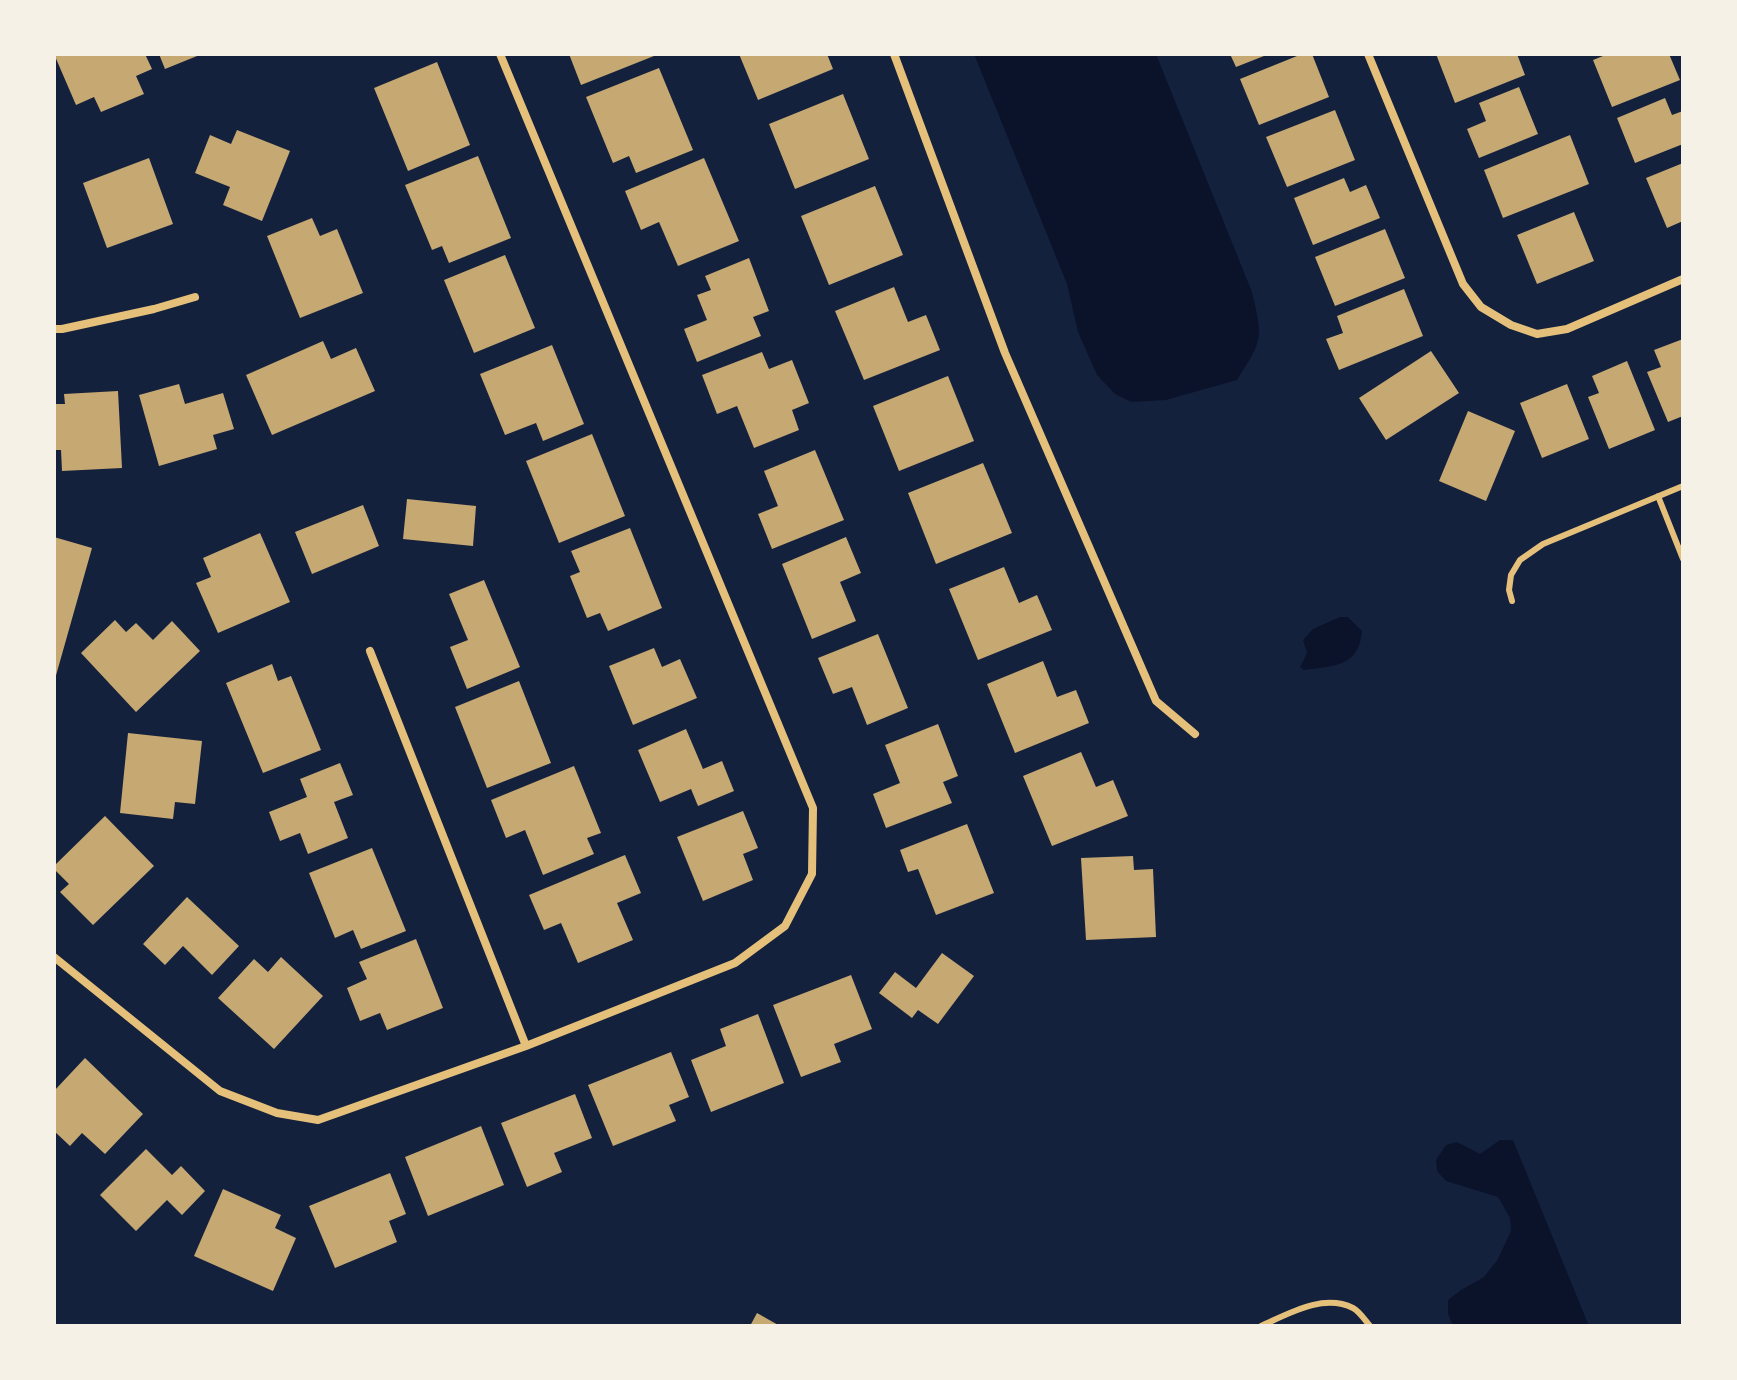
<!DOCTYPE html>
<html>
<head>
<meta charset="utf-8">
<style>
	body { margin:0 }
	#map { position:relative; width:1737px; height:1380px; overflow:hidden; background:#14213d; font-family:Lato,sans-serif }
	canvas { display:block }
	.frame { position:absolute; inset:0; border:56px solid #f6f1e7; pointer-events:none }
</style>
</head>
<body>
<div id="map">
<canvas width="1737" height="1380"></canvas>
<div class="frame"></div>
</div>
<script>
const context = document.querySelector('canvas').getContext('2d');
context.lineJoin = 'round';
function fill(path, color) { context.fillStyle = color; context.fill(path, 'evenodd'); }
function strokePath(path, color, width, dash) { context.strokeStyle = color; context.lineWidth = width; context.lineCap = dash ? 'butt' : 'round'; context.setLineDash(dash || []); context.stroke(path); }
fill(new Path2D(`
	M 974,54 L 1156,54 L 1252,292 C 1263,338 1263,340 1237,380 L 1166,400 L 1131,402 L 1115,394 L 1097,375 L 1078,332 L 1067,284 Z
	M 1340,617 L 1348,617 L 1362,631 C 1359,667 1334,666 1304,670 L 1300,667 L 1307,653 L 1303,640 L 1313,629 Z
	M 1500,1140 L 1513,1140 L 1589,1326 L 1453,1326 L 1448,1314 L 1448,1300 L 1461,1290 L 1484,1277 L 1498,1259 L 1511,1231 L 1510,1218 L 1498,1197 L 1446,1181 L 1437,1171 L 1436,1160 L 1446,1145 L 1457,1142 L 1480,1154 Z`), '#0b132b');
fill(new Path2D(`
	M 54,54 L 145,54 L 152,69 L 136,76 L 144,94 L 101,112 L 94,97 L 76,105 Z
	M 159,54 L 202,54 L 165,69 Z
	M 569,54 L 653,54 L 654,56 L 581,85 Z
	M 739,54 L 827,54 L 833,69 L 758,100 Z
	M 1230,54 L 1269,54 L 1236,67 Z
	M 1302,54 L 1312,54 L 1329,97 L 1259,125 L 1240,79 Z
	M 1436,54 L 1517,54 L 1525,75 L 1455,103 Z
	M 1608,54 L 1669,54 L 1680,80 L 1612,107 L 1593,60 Z
	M 437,62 L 470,145 L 408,171 L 374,88 Z
	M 659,68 L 693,150 L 636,173 L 629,156 L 613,163 L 586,97 Z
	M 1519,87 L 1538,134 L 1479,158 L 1467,129 L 1486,121 L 1479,103 Z
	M 843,94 L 869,159 L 795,189 L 769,124 Z
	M 1665,98 L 1672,115 L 1683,111 L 1683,144 L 1635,163 L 1617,118 Z
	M 1335,110 L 1355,160 L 1287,187 L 1266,137 Z
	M 237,130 L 290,151 L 262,221 L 223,205 L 230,187 L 195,173 L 210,135 L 231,144 Z
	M 1570,135 L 1589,184 L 1503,218 L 1484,170 Z
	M 478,156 L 511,238 L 449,263 L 442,246 L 432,250 L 405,185 Z
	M 149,158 L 173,224 L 107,248 L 83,183 Z
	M 704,158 L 739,241 L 678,266 L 659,222 L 641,230 L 625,191 Z
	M 1683,163 L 1683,221 L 1667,228 L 1646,178 Z
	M 1344,178 L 1350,192 L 1366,185 L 1380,218 L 1313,245 L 1294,198 Z
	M 875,186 L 903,255 L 829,285 L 801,216 Z
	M 1574,212 L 1594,261 L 1537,284 L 1517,235 Z
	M 312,218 L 320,236 L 337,229 L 363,293 L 300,318 L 267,236 Z
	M 1385,229 L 1405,278 L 1335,306 L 1315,257 Z
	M 505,255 L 535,328 L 474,353 L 444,280 Z
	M 749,258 L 769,311 L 753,317 L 761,336 L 697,362 L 684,329 L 707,320 L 697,295 L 711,290 L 705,276 Z
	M 894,287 L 908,322 L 926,315 L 940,350 L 864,380 L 835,311 Z
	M 1404,289 L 1423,336 L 1339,370 L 1326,339 L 1343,333 L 1337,316 Z
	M 1683,339 L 1683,416 L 1668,422 L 1647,372 L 1661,367 L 1654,350 Z
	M 323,341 L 331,359 L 356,348 L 375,391 L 272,435 L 246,375 Z
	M 552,345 L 584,424 L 543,441 L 536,423 L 505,435 L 480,374 Z
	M 1431,351 L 1459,393 L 1386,440 L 1359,398 Z
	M 762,352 L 769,369 L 792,360 L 809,403 L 792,410 L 799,430 L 754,448 L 737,406 L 717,414 L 702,375 Z
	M 1627,361 L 1655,430 L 1609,449 L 1588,397 L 1599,393 L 1592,376 Z
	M 948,376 L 974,441 L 899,471 L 873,406 Z
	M 179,384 L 185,404 L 223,393 L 234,429 L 213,435 L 217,449 L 159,466 L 139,395 Z
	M 1567,384 L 1589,439 L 1542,458 L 1520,403 Z
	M 118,391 L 122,468 L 62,471 L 61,450 L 54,450 L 54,404 L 65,404 L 64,394 Z
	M 1468,411 L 1515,431 L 1486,501 L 1439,481 Z
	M 592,434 L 625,516 L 559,543 L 526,461 Z
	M 815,450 L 844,520 L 772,549 L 758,514 L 778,506 L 764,471 Z
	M 983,463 L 1012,533 L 936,564 L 908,493 Z
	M 407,499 L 476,506 L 473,546 L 403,539 Z
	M 363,505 L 379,546 L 312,574 L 295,532 Z
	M 630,528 L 662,608 L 608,631 L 600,613 L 587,618 L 570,576 L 580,572 L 571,551 Z
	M 260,533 L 290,602 L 218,633 L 196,583 L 211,577 L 203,558 Z
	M 54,537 L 92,548 L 55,679 L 54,679 Z
	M 846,537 L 861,573 L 840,582 L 856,621 L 812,639 L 782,564 Z
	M 1004,567 L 1019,603 L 1037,595 L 1052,630 L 978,660 L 949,589 Z
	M 484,580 L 520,667 L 467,689 L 450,647 L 468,640 L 449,594 Z
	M 115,620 L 126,632 L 136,623 L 153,640 L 172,621 L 200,651 L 136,712 L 81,653 Z
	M 878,634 L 908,708 L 867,725 L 852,687 L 833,694 L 818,658 Z
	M 654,648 L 662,667 L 680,659 L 697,698 L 633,725 L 609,666 Z
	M 1043,661 L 1057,697 L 1076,690 L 1089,723 L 1015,753 L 987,684 Z
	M 272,664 L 278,681 L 291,676 L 321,750 L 263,773 L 226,683 Z
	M 519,681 L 551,763 L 487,788 L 455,707 Z
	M 938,724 L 958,776 L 943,782 L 952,803 L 886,828 L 873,794 L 900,783 L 885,745 Z
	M 686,729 L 703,769 L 722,761 L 734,791 L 698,806 L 691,789 L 660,802 L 638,750 Z
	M 128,733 L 202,741 L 195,804 L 175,802 L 173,819 L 120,813 Z
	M 1081,752 L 1096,787 L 1113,780 L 1128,816 L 1052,846 L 1023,776 Z
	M 340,763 L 353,795 L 334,802 L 348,838 L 308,854 L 300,833 L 280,841 L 269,812 L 307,797 L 300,779 Z
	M 574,766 L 601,833 L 587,838 L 594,854 L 543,875 L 525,830 L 506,838 L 491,800 Z
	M 743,811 L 758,848 L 743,854 L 753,880 L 703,901 L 677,837 Z
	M 105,816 L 154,866 L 93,925 L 60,892 L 69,884 L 54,869 L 54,866 Z
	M 967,824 L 994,893 L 936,915 L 918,869 L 908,872 L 900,850 Z
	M 372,848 L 406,931 L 361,949 L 353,930 L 335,938 L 309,873 Z
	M 625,855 L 641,893 L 617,903 L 633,940 L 578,963 L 561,923 L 544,930 L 529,895 Z
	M 1133,856 L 1134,870 L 1153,869 L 1156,937 L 1086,940 L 1081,858 Z
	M 187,897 L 239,946 L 212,975 L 183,946 L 165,965 L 143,944 Z
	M 416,939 L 443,1008 L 387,1030 L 380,1013 L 360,1021 L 347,988 L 367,979 L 359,962 Z
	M 942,953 L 974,976 L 938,1024 L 918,1010 L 912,1018 L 879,993 L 895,972 L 916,988 Z
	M 281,957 L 323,996 L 274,1049 L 218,998 L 254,959 L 268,972 Z
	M 851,975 L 872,1029 L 834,1044 L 841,1062 L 801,1077 L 773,1005 Z
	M 758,1014 L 784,1083 L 711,1112 L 691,1060 L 726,1046 L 720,1029 Z
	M 671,1052 L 689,1097 L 669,1105 L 676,1121 L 613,1146 L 588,1085 Z
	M 85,1058 L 143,1114 L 105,1154 L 82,1133 L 70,1146 L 54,1131 L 54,1091 Z
	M 575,1094 L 592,1138 L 554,1153 L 562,1172 L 527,1187 L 501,1123 Z
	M 481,1126 L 504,1185 L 428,1216 L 405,1157 Z
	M 146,1149 L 172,1175 L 181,1166 L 205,1191 L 182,1215 L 167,1200 L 136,1231 L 100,1195 Z
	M 390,1173 L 406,1214 L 389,1221 L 397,1242 L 335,1268 L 309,1206 Z
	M 223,1189 L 281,1215 L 275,1228 L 296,1238 L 273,1291 L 194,1256 Z
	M 757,1313 L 780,1326 L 750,1326 Z`), '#c6a872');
strokePath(new Path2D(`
	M 1658,496 L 1683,559
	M 1512,601 L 1509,590 L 1511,575 L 1520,560 L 1543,544 L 1683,486
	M 1261,1326 C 1288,1314 1323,1293 1353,1308 C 1359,1311 1365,1320 1370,1326`), '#e5c07b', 6);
strokePath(new Path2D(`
	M 894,54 L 1005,353 L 1156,701 L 1195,734
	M 1368,54 L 1463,284 L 1481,307 L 1511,325 L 1537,334 L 1567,329 L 1683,279
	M 54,329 L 62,329 L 154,309 L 195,297
	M 370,651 L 526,1046
	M 54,957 L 220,1091 L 277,1113 L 318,1120 L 526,1046 L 735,963 L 785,926 L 812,874 L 813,808 L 500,54`), '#e5c07b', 8);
</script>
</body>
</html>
